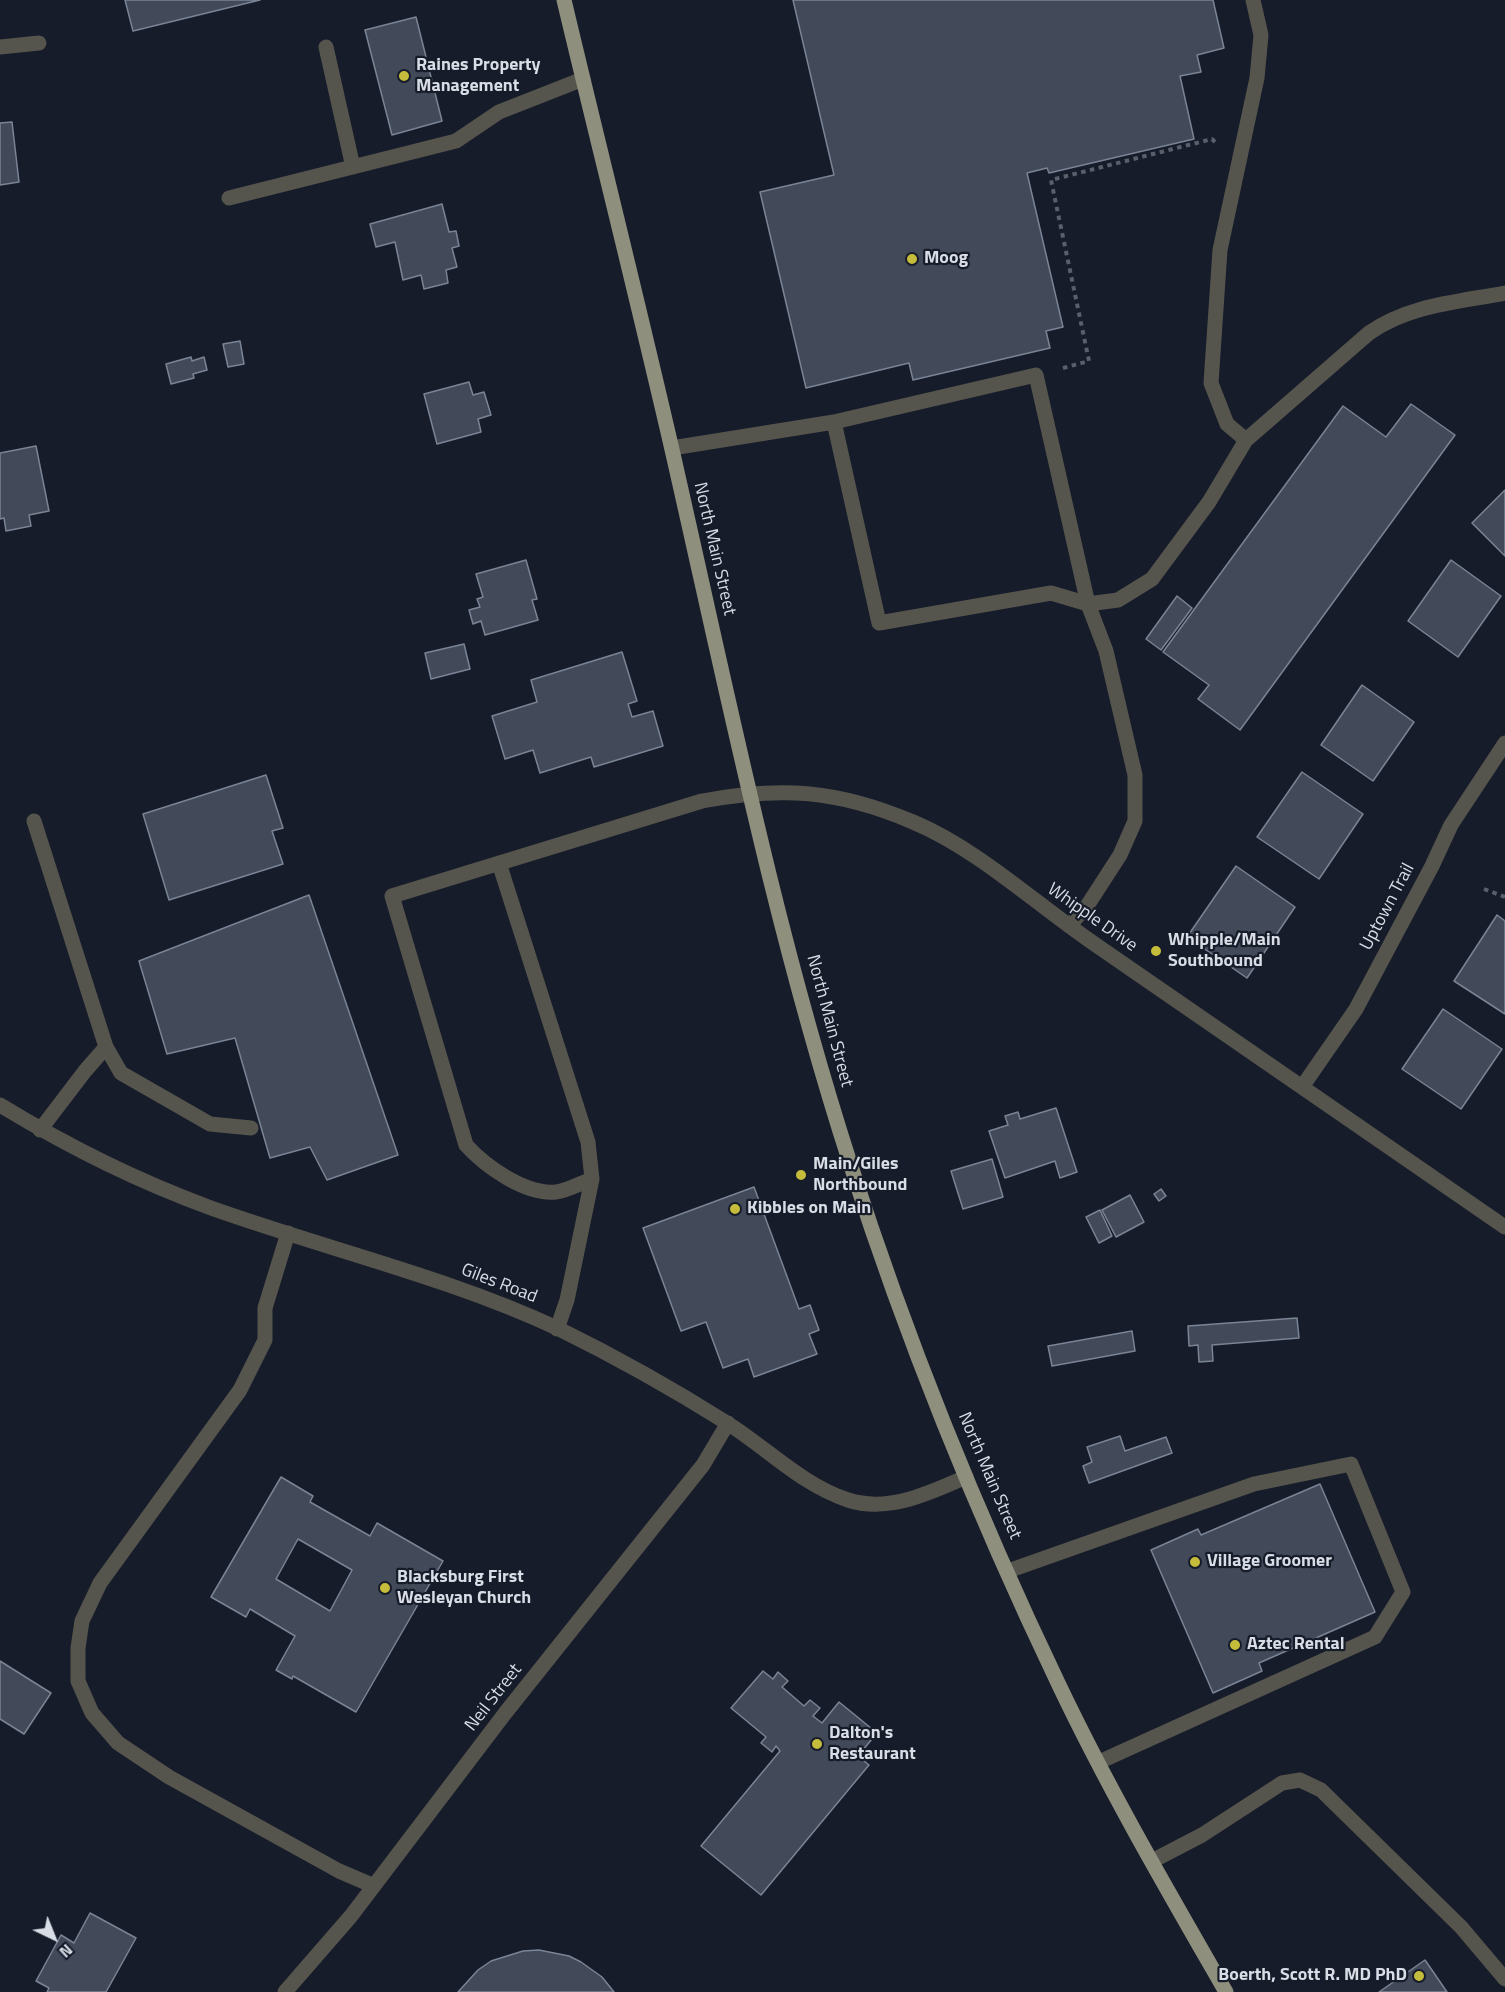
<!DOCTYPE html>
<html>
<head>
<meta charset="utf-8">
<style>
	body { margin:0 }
	#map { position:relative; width:1505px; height:1992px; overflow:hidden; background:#161c2a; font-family:"Titillium Web",sans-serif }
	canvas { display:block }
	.north { position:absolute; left:24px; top:1908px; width:60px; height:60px; -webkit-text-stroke:4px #161c2a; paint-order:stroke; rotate:137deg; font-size:16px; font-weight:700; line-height:24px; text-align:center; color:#d8dde6 }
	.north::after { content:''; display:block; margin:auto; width:21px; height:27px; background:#d8dde6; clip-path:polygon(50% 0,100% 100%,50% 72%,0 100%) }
</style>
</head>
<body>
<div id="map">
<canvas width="1505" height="1992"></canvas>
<div class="north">N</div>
</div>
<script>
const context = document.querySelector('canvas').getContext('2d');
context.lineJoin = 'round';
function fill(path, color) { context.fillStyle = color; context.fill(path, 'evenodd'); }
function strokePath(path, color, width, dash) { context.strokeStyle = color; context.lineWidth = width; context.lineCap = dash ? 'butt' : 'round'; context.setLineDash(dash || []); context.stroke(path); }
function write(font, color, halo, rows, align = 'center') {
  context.font = font + ' "Titillium Web",sans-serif'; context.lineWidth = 4.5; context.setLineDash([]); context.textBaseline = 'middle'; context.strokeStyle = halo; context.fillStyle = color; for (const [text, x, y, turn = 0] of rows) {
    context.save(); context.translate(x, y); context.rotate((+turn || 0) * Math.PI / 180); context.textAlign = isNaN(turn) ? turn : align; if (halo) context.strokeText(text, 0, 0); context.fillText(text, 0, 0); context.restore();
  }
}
const building = new Path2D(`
	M 125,0 L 260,0 L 133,31 Z
	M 793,0 L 1213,0 L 1224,48 L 1197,55 L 1201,72 L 1180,76 L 1194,139 L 1049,173 L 1047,168 L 1027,173 L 1063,327 L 1046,331 L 1050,348 L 913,380 L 909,363 L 806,388 L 760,192 L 834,175 Z
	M 416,17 L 442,121 L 392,135 L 365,30 Z
	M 12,122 L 19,182 L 0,185 L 0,123 Z
	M 442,204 L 449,232 L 456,231 L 459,246 L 452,248 L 457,267 L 446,270 L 448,283 L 424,289 L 421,275 L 403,280 L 395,242 L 376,247 L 370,224 Z
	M 240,341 L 244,364 L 228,367 L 223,344 Z
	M 191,357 L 192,361 L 204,357 L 207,370 L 193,374 L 194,378 L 171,384 L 166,364 Z
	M 469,382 L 473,395 L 484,392 L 491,415 L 478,419 L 481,432 L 437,444 L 424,394 Z
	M 1411,404 L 1455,435 L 1240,730 L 1198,699 L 1209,685 L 1163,652 L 1343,406 L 1386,437 Z
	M 36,446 L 49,511 L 29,515 L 31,526 L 6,531 L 4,518 L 0,519 L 0,453 Z
	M 1505,490 L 1505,556 L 1472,523 Z
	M 526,560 L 537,599 L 532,600 L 538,620 L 485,635 L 481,621 L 473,624 L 469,610 L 480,607 L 477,599 L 483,597 L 476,574 Z
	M 1451,560 L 1501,596 L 1458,657 L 1408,621 Z
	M 1177,596 L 1192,608 L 1161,650 L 1146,639 Z
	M 464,644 L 470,669 L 431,679 L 425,653 Z
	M 622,652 L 637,701 L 628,704 L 632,717 L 653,711 L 663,746 L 594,767 L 591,757 L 540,773 L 533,750 L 505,759 L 492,716 L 537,702 L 531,680 Z
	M 1362,685 L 1414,722 L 1373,781 L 1321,745 Z
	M 1302,772 L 1363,814 L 1319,879 L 1257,837 Z
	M 266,775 L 283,828 L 272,831 L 283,864 L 169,900 L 143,814 Z
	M 1236,866 L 1295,907 L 1247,978 L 1187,937 Z
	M 309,895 L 398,1155 L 327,1180 L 310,1147 L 270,1158 L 235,1038 L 167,1054 L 139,961 Z
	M 1497,915 L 1505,921 L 1505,1014 L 1454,981 Z
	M 1443,1009 L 1502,1049 L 1461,1109 L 1402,1069 Z
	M 1056,1108 L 1077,1172 L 1060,1178 L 1055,1161 L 1005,1178 L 989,1131 L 1008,1125 L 1005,1116 L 1018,1112 L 1020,1119 Z
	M 992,1159 L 1003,1197 L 963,1209 L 951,1171 Z
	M 754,1187 L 799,1309 L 810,1305 L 819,1330 L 809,1334 L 817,1354 L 754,1377 L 748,1359 L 723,1368 L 706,1322 L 681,1331 L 643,1228 Z
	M 1161,1189 L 1166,1196 L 1159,1201 L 1154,1194 Z
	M 1130,1195 L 1144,1222 L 1116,1237 L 1102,1210 Z
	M 1100,1210 L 1112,1236 L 1099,1243 L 1086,1217 Z
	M 1297,1318 L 1299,1338 L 1212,1345 L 1213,1361 L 1199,1362 L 1198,1345 L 1189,1346 L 1188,1326 Z
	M 1132,1331 L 1135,1351 L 1052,1366 L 1048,1346 Z
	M 1120,1436 L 1125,1451 L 1166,1437 L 1172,1453 L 1089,1483 L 1083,1466 L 1092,1462 L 1087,1447 Z
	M 281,1477 L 313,1496 L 310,1502 L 370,1536 L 377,1523 L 443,1561 L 356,1712 L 293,1676 L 292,1679 L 276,1670 L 295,1636 L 250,1609 L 246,1617 L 211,1597 ZM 298,1539 L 352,1570 L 330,1611 L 276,1579 Z
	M 1320,1484 L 1375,1612 L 1259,1663 L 1262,1671 L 1213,1693 L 1151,1550 L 1198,1529 L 1201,1535 Z
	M 0,1661 L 51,1693 L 24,1734 L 0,1719 Z
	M 763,1671 L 773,1679 L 778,1672 L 788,1681 L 782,1687 L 804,1706 L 810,1700 L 820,1708 L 813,1716 L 822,1723 L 839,1702 L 877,1733 L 858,1756 L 869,1765 L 761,1895 L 701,1846 L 780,1751 L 776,1746 L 772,1752 L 761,1743 L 766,1737 L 731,1708 Z
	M 90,1913 L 136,1938 L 106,1992 L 47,1992 L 49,1988 L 36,1981 L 61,1935 L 74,1943 Z
	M 539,1950 L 569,1956 L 581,1962 L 602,1977 L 614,1992 L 458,1992 L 478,1970 L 491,1961 L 523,1951 Z
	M 1425,1960 L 1447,1992 L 1379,1992 Z`);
fill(building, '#424a59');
strokePath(building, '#7b8495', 1.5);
strokePath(new Path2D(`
	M 1063,368 L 1089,361 L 1051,180 L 1212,139 L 1215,142
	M 1484,889 L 1505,897`), '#595f6b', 4, [4.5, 4.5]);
strokePath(new Path2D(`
	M 0,47 L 39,43
	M 326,47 L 353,167
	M 229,198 L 456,141 L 499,112 L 583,79
	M 834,422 L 879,623 L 1051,593 L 1088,604 L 1118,600 L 1152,579 L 1209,502 L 1246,440 L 1369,333 C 1409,305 1458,302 1505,293
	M 1246,440 L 1227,424 L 1211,383 L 1220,250 L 1257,78 L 1261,35 L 1253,0
	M 672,448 L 834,422 L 1036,375 L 1088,604 L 1106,651 L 1135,775 L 1135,821 L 1120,855 L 1087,906 L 1069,926
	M 34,821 L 106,1047 L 121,1073 L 210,1124 L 251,1128
	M 499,863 L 588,1142 L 592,1179 L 567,1300 L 557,1329
	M 1302,1087 L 1356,1009 L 1432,866 L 1451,825 L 1505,743
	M 0,1105 C 67,1146 137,1181 211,1208 C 326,1249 448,1277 559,1329 C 616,1357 673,1389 727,1423 C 767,1448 802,1485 848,1500 C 889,1513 929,1493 966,1477
	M 40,1130 L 85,1071 L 106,1047
	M 592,1179 C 581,1183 567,1191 556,1192 C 525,1195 485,1166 466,1145 L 392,896 L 702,801 C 782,786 838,790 913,822 C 978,849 1037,905 1096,945 C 1232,1039 1368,1133 1505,1227
	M 288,1233 L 265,1308 L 265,1340 L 240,1390 L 100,1583 L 82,1621 L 78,1648 L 78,1681 L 92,1713 L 118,1743 L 169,1777 L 339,1871 L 374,1886
	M 1008,1571 L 1254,1484 L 1351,1464 L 1403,1592 L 1375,1637 L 1099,1762
	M 1152,1861 L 1202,1835 L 1282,1783 L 1300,1780 L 1321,1790 L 1461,1927 L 1505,1979
	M 285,1992 L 351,1916 L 506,1712 L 703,1465 L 728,1423`), '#56554d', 15);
strokePath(new Path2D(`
	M 564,0 C 600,151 638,302 673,454 C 727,691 775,931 850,1163 C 907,1341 978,1516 1059,1685 C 1109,1790 1168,1891 1226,1992`), '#8f8f7e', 15);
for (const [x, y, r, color] of [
	[404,76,6,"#c6bc3c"],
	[912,259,6,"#c6bc3c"],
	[1156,951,6,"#c6bc3c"],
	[801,1175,6,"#c6bc3c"],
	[735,1209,6,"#c6bc3c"],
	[1195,1562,6,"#c6bc3c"],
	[385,1588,6,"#c6bc3c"],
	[1235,1645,6,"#c6bc3c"],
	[817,1744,6,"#c6bc3c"],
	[1419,1976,6,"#c6bc3c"]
]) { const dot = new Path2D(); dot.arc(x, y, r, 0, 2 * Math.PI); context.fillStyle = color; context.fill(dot); strokePath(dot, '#161c2a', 2); }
write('bold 18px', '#d8dde6', '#161c2a', [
	["Raines Property",416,66],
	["Management",416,87],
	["Moog",924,259],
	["Whipple/Main",1168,941],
	["Southbound",1168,962],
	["Main/Giles",813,1165],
	["Northbound",813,1186],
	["Kibbles on Main",747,1209],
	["Village Groomer",1207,1562],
	["Blacksburg First",397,1578],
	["Wesleyan Church",397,1599],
	["Aztec Rental",1247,1645],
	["Dalton's",829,1734],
	["Restaurant",829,1755],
	["Boerth, Scott R. MD PhD",1407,1976,"right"]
], 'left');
write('18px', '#d8dde6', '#161c2a', [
	["North Main Street",714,549,77],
	["Uptown Trail",1388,907,-62],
	["Whipple Drive",1092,918,35],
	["North Main Street",829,1021,75],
	["Giles Road",499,1284,21],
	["North Main Street",989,1476,67],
	["Neil Street",494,1698,-52]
]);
</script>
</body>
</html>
